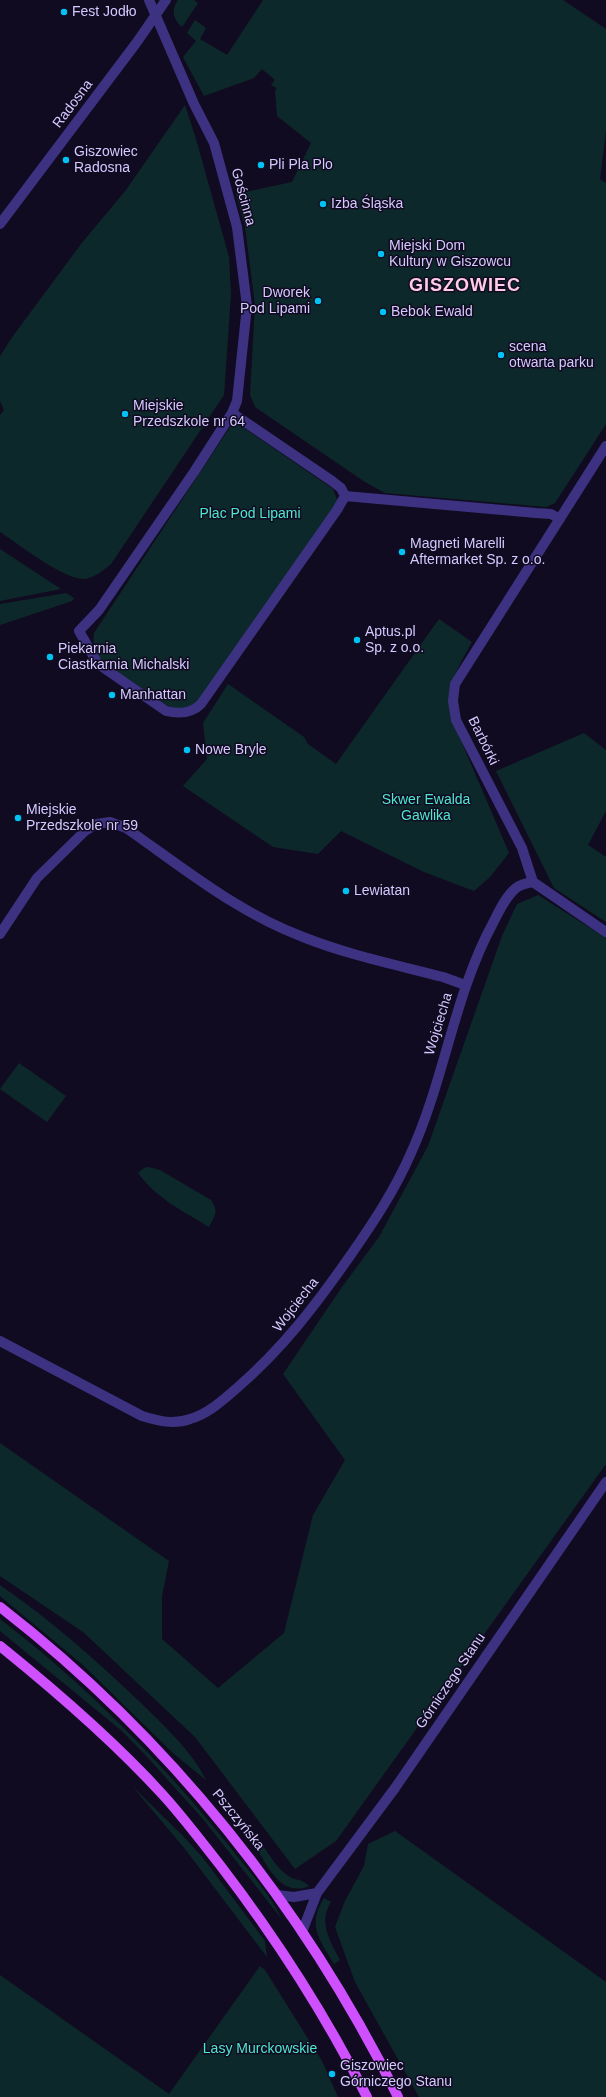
<!DOCTYPE html>
<html>
<head>
<meta charset="utf-8">
<style>
	body { margin:0 }
	canvas { display:block; background:#100b20 }
</style>
</head>
<body>
<canvas width="606" height="2097"></canvas>
<script>
const context = document.querySelector('canvas').getContext('2d');
context.lineJoin = 'round';
function fill(path, color) { context.fillStyle = color; context.fill(path, 'evenodd'); }
function strokePath(path, color, width, dash) { context.strokeStyle = color; context.lineWidth = width; context.lineCap = dash ? 'butt' : 'round'; context.setLineDash(dash || []); context.stroke(path); }
function write(font, color, halo, rows, align = 'center') {
  context.font = font + ' Helvetica,sans-serif'; context.lineWidth = 3; context.setLineDash([]); context.textBaseline = 'middle'; context.strokeStyle = halo; context.fillStyle = color; for (const [text, x, y, turn = 0] of rows) {
    context.save(); context.translate(x, y); context.rotate((+turn || 0) * Math.PI / 180); context.textAlign = isNaN(turn) ? turn : align; if (halo) context.strokeText(text, 0, 0); context.fillText(text, 0, 0); context.restore();
  }
}
fill(new Path2D(`
	M 178,0 L 194,0 L 198,3 L 182,27 C 173,20 171,9 178,0 Z
	M 263,0 L 563,0 L 606,29 L 606,130 L 600,179 L 606,183 L 606,424 L 555,503 L 546,507 L 385,493 L 365,482 L 255,407 L 250,395 L 255,305 L 245,227 L 236,194 L 292,182 L 311,143 L 277,116 L 275,91 L 277,88 L 271,85 L 275,80 L 262,69 L 254,78 L 204,96 L 183,57 L 196,41 L 187,33 L 195,20 L 206,28 L 200,39 L 227,55 Z
	M 185,105 L 196,139 L 229,257 L 231,294 L 224,395 L 111,564 C 104,570 94,578 84,579 C 62,579 19,544 0,532 L 0,415 L 4,410 L 0,401 L 0,356 L 13,336 L 81,244 L 126,190 Z
	M 234,421 L 333,489 L 337,499 L 336,506 L 196,704 L 182,709 L 171,708 L 104,663 C 96,653 92,645 94,633 Z
	M 0,549 L 61,589 L 0,601 Z
	M 66,593 L 74,598 L 72,601 L 0,625 L 0,604 Z
	M 439,619 L 472,642 C 456,671 449,681 450,715 L 509,853 L 490,877 L 474,891 L 424,872 L 341,831 L 318,854 L 273,847 L 183,786 L 207,759 L 203,723 L 228,684 L 304,737 L 308,744 L 336,764 Z
	M 584,733 L 606,750 L 606,811 L 588,845 L 606,857 L 606,922 L 554,888 L 496,771 Z
	M 538,895 L 606,938 L 606,1464 L 336,1841 L 295,1869 L 195,1737 L 83,1632 L 0,1576 L 0,1443 L 169,1561 L 162,1596 L 162,1639 L 218,1688 L 284,1633 L 313,1515 L 345,1460 L 283,1374 L 342,1287 L 379,1237 L 428,1146 L 502,936 L 517,904 Z
	M 19,1063 L 66,1096 L 47,1122 L 0,1089 Z
	M 148,1167 L 160,1170 L 211,1200 C 219,1211 215,1216 209,1227 C 183,1211 156,1198 138,1173 L 144,1168 Z
	M 0,1585 C 51,1620 97,1661 142,1704 C 166,1728 191,1750 206,1780 L 174,1754 L 83,1665 L 0,1596 Z
	M 0,1619 C 86,1685 162,1762 230,1847 C 245,1867 272,1896 281,1918 L 203,1819 L 149,1759 L 122,1731 L 0,1631 Z
	M 132,1786 L 183,1836 L 203,1858 L 265,1941 L 267,1957 L 185,1849 Z
	M 395,1831 L 606,1982 L 606,2097 L 419,2097 L 355,1982 L 335,1927 L 345,1901 L 364,1866 L 368,1844 Z
	M 261,1843 C 268,1853 277,1868 287,1875 C 296,1882 300,1877 309,1886 C 282,1898 267,1866 256,1847 Z
	M 324,1898 L 331,1902 C 318,1922 330,1941 340,1960 L 334,1964 C 319,1939 307,1925 324,1898 Z
	M 260,1966 L 265,1970 L 322,2061 L 338,2097 L 0,2097 L 0,1975 L 169,2094 Z`), '#0d282a');
strokePath(new Path2D(`
	M 149,0 L 194,104 L 214,143 L 237,227 L 247,306 L 237,401 L 232,413 L 194,472 L 99,610 L 79,631 L 98,664 L 166,711 C 179,714 191,714 201,704 L 337,510 L 345,496 L 341,488 L 332,481 L 232,413
	M 606,446 L 455,684 L 453,701 L 456,720 L 522,848 L 533,882 L 606,932
	M 345,496 L 536,513 L 551,514 L 560,519
	M 0,934 L 37,878 L 85,831 L 97,824 L 110,822 L 126,828 C 182,867 238,913 303,937 C 348,955 397,965 443,977 L 465,985
	M 0,1341 L 142,1416 C 158,1421 174,1425 190,1419 C 208,1414 223,1400 237,1388 C 283,1348 315,1306 350,1256 C 373,1223 395,1190 411,1153 C 445,1078 454,995 493,923 C 499,911 506,896 516,888 C 521,884 527,883 533,882`), '#3d3282', 10);
strokePath(new Path2D(`
	M 0,224 L 137,42 L 166,0
	M 277,1895 L 294,1897 L 317,1893
	M 302,1932 L 317,1893 L 395,1788 L 606,1482`), '#3d3282', 10);
strokePath(new Path2D(`
	M 0,1607 C 169,1738 303,1906 398,2097
	M 0,1646 C 57,1692 113,1740 163,1795 C 183,1817 201,1841 220,1865 C 276,1938 325,2014 367,2097`), '#cf50ff', 10);
for (const [x, y, r, color] of [
	[64,12,4,"#00c3f4"],
	[66,160,4,"#00c3f4"],
	[261,165,4,"#00c3f4"],
	[323,204,4,"#00c3f4"],
	[381,254,4,"#00c3f4"],
	[318,301,4,"#00c3f4"],
	[383,312,4,"#00c3f4"],
	[501,355,4,"#00c3f4"],
	[125,414,4,"#00c3f4"],
	[402,552,4,"#00c3f4"],
	[357,640,4,"#00c3f4"],
	[50,657,4,"#00c3f4"],
	[112,695,4,"#00c3f4"],
	[187,750,4,"#00c3f4"],
	[18,818,4,"#00c3f4"],
	[346,891,4,"#00c3f4"],
	[332,2074,4,"#00c3f4"]
]) { const dot = new Path2D(); dot.arc(x, y, r, 0, 2 * Math.PI); context.fillStyle = color; context.fill(dot); strokePath(dot, '#100b20', 1.5); }
write('14px', '#d5c9ff', '#100b20', [
	["Fest Jodło",72,12],
	["Giszowiec",74,152],
	["Radosna",74,168],
	["Pli Pla Plo",269,165],
	["Izba Śląska",331,204],
	["Miejski Dom",389,246],
	["Kultury w Giszowcu",389,262],
	["Dworek",310,293,"right"],
	["Pod Lipami",310,309,"right"],
	["Bebok Ewald",391,312],
	["scena",509,347],
	["otwarta parku",509,363],
	["Miejskie",133,406],
	["Przedszkole nr 64",133,422],
	["Magneti Marelli",410,544],
	["Aftermarket Sp. z o.o.",410,560],
	["Aptus.pl",365,632],
	["Sp. z o.o.",365,648],
	["Piekarnia",58,649],
	["Ciastkarnia Michalski",58,665],
	["Manhattan",120,695],
	["Nowe Bryle",195,750],
	["Miejskie",26,810],
	["Przedszkole nr 59",26,826],
	["Lewiatan",354,891],
	["Giszowiec",340,2066],
	["Górniczego Stanu",340,2082]
], 'left');
write('14px', '#d5c9ff', '#100b20', [
	["Radosna",73,104,-53],
	["Gościnna",243,197,75],
	["Barbórki",483,741,64],
	["Wojciecha",439,1024,-73],
	["Wojciecha",296,1305,-52],
	["Górniczego Stanu",451,1681,-56],
	["Pszczyńska",238,1820,51]
]);
write('14px', '#4de8d0', '#100b20', [
	["Plac Pod Lipami",250,514],
	["Skwer Ewalda",426,800],
	["Gawlika",426,816],
	["Lasy Murckowskie",260,2049]
]);
context.letterSpacing = '1px';
write('bold 18px', '#ffcbe7', '#100b20', [
	["GISZOWIEC",465,286]
]);
context.letterSpacing = '0px';
</script>
</body>
</html>
